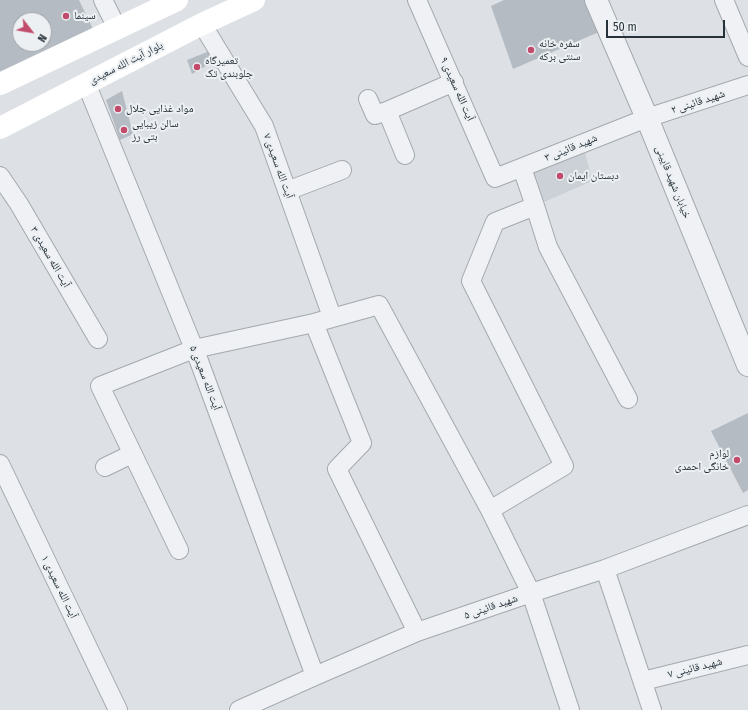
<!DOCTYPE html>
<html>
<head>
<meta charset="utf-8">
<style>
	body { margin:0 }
	#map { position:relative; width:748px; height:710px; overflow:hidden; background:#dde1e5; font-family:"Fira Sans Condensed",sans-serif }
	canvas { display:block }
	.north { position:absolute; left:12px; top:12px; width:40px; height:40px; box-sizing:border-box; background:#ecf0f3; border:1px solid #9da4a9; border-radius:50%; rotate:121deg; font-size:11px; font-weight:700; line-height:16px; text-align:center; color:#27313a }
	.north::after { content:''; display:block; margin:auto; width:14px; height:18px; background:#c24a6b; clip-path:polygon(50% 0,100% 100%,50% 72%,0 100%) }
	.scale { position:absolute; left:606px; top:20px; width:119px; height:18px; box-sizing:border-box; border:2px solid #27313a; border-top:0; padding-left:5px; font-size:12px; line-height:14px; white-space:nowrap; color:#27313a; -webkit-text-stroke:3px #ecf0f3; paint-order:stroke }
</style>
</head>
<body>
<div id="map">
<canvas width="748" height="710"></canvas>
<div class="north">N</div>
<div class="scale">50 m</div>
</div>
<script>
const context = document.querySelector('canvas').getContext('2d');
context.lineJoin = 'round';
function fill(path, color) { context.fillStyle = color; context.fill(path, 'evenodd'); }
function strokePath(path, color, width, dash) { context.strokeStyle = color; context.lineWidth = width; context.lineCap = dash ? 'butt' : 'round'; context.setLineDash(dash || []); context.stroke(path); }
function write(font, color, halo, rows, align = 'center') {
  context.font = font + ' "Fira Sans Condensed","Noto Naskh Arabic",sans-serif'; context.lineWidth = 4; context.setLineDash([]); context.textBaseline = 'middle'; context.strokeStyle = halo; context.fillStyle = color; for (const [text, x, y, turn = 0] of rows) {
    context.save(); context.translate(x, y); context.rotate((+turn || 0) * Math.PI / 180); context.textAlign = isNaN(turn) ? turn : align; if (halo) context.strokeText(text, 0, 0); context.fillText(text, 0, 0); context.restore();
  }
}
fill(new Path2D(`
	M 584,148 L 592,181 L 535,206 L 529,172 Z`), '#cbd1d6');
fill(new Path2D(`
	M 0,0 L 79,0 L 94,31 L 0,74 ZM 20,20 L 44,20 L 44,44 L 20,44 Z
	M 504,0 L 587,0 L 599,32 L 513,69 L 491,6 Z
	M 212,50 L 218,59 L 192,74 L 187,60 Z
	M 122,91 L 133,134 L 120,140 L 106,100 Z
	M 748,413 L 748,490 L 743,493 L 711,431 Z`), '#b4bbc2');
const minor = new Path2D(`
	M 103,0 L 117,28
	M 417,0 L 495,178 L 647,118 L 748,85
	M 724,0 L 748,57
	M 202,24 L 264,126 L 332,317
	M 86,83 L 199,361 L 315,676
	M 368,99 L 375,115 L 387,111
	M 405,155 L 387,111 L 454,82
	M 0,176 L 19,204 L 98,339
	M 287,191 L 342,170
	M 535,206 L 548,247 L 628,399
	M 314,323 L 362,443 L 337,469 L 417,632
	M 0,464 L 118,710
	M 105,467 L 132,454
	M 490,510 L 564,466 L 471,281 L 495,222 L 535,206 L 522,168
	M 179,550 L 100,386 L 194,349 L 314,323 L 379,305 L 490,510 L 531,593 L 570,710
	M 605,569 L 652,710
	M 643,681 L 748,655
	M 239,710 L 315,676 L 417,632 L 531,593 L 605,569 L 748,515`);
const tertiary = new Path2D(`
	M 596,0 L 647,118 L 748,365`);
strokePath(minor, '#a3a9ae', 20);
strokePath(tertiary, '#a3a9ae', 24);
strokePath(minor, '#eff1f4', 18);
strokePath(tertiary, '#eff1f4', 22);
strokePath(new Path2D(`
	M 0,84 L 177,0
	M 0,128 L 202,24 L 254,0`), '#fff', 22);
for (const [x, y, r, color] of [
	[66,16,4,"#c24a6b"],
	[531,50,4,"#c24a6b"],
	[197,67,4,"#c24a6b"],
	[118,109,4,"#c24a6b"],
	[124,130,4,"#c24a6b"],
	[560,176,4,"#c24a6b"],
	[737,460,4,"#c24a6b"]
]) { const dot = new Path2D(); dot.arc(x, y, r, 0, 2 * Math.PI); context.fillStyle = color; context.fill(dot); strokePath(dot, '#ecf0f3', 1.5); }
write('11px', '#27313a', '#ecf0f3', [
	["سینما",74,16],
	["سفره خانه",539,44],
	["سنتی برکه",539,57],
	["تعمیرگاه",205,61],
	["جلوبندی تک",205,74],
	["مواد غذایی جلال",126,109],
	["سالن زیبایی",132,124],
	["بتی رز",132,137],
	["دبستان ایمان",568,176],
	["لوازم",729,454,"right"],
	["خانگی احمدی",729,467,"right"]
], 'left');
write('11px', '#27313a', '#ecf0f3', [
	["بلوار آیت الله سعیدی",126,63,-27],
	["آیت الله سعیدی ۹",457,89,66],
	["شهید قائینی ۲",698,102,-18],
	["شهید قائینی ۳",571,148,-22],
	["آیت الله سعیدی ۷",278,166,70],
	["خیابان شهید قایینی",673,182,68],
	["آیت الله سعیدی ۳",50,257,60],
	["آیت الله سعیدی ۵",205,378,69],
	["آیت الله سعیدی ۱",59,587,64],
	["شهید قائینی ۵",491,607,-19],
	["شهید قائینی ۷",695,668,-14]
]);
</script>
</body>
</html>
